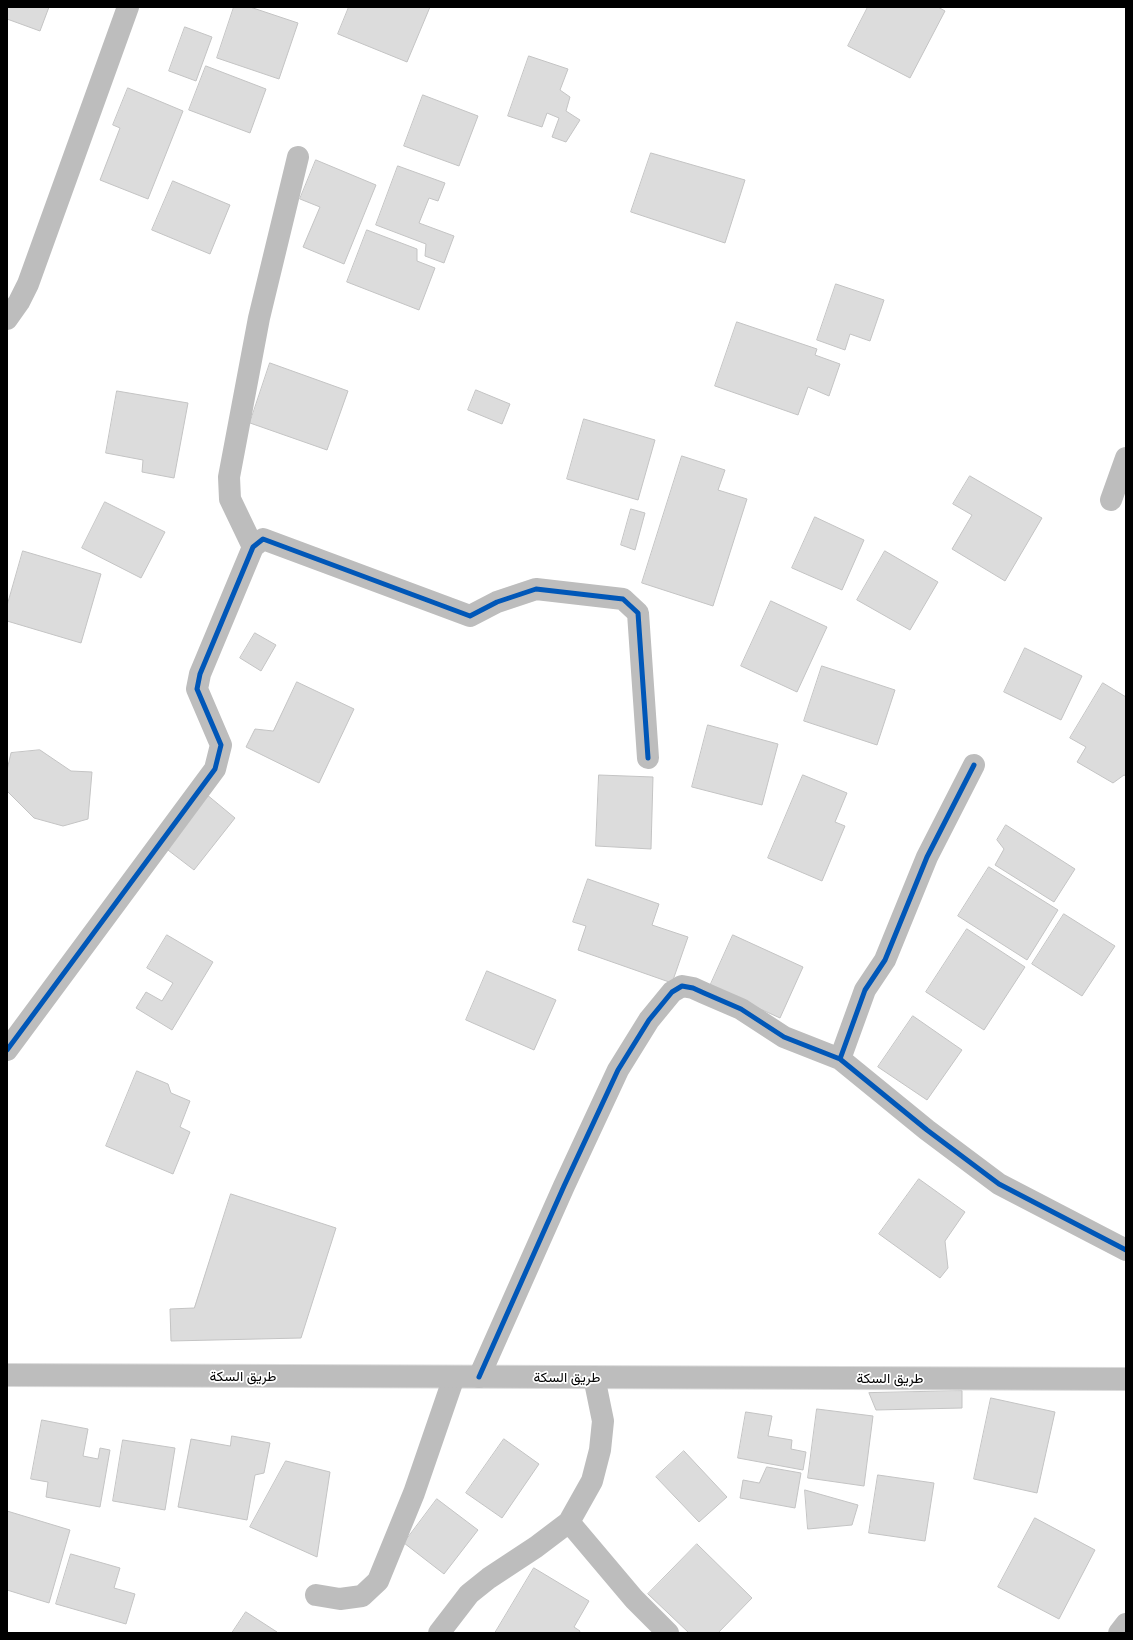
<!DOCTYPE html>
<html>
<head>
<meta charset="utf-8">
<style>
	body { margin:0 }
	#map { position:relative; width:1133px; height:1640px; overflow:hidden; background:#fff; font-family:Lato,sans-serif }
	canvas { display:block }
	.frame { position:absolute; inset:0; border:8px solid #000; pointer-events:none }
</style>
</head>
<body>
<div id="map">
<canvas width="1133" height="1640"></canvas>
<div class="frame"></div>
</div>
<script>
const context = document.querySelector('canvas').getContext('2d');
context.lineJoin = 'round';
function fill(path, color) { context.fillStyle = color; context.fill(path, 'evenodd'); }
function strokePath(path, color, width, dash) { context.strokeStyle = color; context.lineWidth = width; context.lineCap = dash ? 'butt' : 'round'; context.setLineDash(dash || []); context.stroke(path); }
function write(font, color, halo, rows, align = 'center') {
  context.font = font + ' Lato,Vazirmatn,sans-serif'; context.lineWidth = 3.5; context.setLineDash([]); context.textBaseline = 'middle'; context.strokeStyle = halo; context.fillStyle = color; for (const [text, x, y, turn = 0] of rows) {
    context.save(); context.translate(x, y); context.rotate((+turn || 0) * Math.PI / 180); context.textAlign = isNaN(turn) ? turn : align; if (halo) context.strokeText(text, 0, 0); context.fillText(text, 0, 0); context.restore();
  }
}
const building = new Path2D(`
	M 7,7 L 49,7 L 40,31 L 7,19 Z
	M 234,7 L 250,7 L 298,23 L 279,79 L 217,58 Z
	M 349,7 L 430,7 L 407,62 L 338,34 Z
	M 868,7 L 938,7 L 945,11 L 910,78 L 848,46 Z
	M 185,27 L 212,37 L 196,81 L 169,71 Z
	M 529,56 L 568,69 L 560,90 L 570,97 L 566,111 L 580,120 L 566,142 L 552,137 L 559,118 L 547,113 L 542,127 L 508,116 Z
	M 206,66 L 266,89 L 250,133 L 189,110 Z
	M 128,88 L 183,111 L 148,199 L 100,180 L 120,128 L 113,125 Z
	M 423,95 L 478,116 L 459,166 L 404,146 Z
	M 651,153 L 745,180 L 725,243 L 631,212 Z
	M 316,160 L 376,185 L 344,264 L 303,247 L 320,207 L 300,199 Z
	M 398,166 L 445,183 L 438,201 L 429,198 L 419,223 L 454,236 L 444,263 L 425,256 L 426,244 L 376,225 Z
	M 173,181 L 230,205 L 210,254 L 152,230 Z
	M 367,230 L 417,249 L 417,261 L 435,268 L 419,310 L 347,282 Z
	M 836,284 L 884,300 L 870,341 L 850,334 L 845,350 L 817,340 Z
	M 737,322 L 817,349 L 815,355 L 840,364 L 829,396 L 808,387 L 798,415 L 715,386 Z
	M 270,363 L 348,391 L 327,450 L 250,423 Z
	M 476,390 L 510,404 L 502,424 L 468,410 Z
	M 117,391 L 188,403 L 174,478 L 142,472 L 143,460 L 106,453 Z
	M 584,419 L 655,440 L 638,500 L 567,479 Z
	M 682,456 L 725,470 L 718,490 L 747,499 L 713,606 L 642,583 Z
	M 970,476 L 1042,518 L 1005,581 L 952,549 L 972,515 L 953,504 Z
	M 105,502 L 165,532 L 141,578 L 82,548 Z
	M 631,509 L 645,513 L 635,550 L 621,545 Z
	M 815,517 L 864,540 L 842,590 L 792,568 Z
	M 23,551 L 101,574 L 81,643 L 7,621 L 7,606 Z
	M 885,551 L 938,582 L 910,630 L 857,600 Z
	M 771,601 L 827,627 L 797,692 L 741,666 Z
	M 255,633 L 276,645 L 261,671 L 240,658 Z
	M 1025,648 L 1082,676 L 1061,720 L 1004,692 Z
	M 822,666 L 895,690 L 877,745 L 804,721 Z
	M 297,682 L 354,709 L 319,783 L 246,747 L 255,729 L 273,731 Z
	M 1103,683 L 1126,697 L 1126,776 L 1124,775 L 1113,783 L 1077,762 L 1086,747 L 1070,738 Z
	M 708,725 L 778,744 L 762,805 L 692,787 Z
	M 40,750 L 71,771 L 92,772 L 88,819 L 63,826 L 34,818 L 7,791 L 7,770 L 11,753 Z
	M 599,775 L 653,777 L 651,849 L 596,846 Z
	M 803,775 L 847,793 L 835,822 L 845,826 L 822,881 L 768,858 Z
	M 206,794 L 235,818 L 194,870 L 164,847 Z
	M 1006,825 L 1075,869 L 1054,902 L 995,865 L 1004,849 L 997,840 Z
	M 989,867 L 1058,910 L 1027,960 L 958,916 Z
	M 588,879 L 659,904 L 652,925 L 688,937 L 672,983 L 578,950 L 586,926 L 573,922 Z
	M 1064,914 L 1115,946 L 1082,996 L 1032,964 Z
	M 967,929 L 1025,967 L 984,1030 L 926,992 Z
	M 167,935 L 213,962 L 172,1030 L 136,1008 L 146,992 L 162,1001 L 173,983 L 147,968 Z
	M 733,935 L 803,967 L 780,1018 L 710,986 Z
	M 487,971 L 556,1000 L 534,1050 L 466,1020 Z
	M 913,1016 L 962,1050 L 927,1100 L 878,1067 Z
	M 137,1071 L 168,1084 L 171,1093 L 190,1101 L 180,1127 L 190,1132 L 173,1174 L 106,1146 Z
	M 919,1179 L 965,1212 L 945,1241 L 948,1268 L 940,1278 L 879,1234 Z
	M 231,1194 L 336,1228 L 301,1338 L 171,1341 L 170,1309 L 194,1308 Z
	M 962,1391 L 962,1408 L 876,1410 L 869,1393 Z
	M 991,1398 L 1055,1412 L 1037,1493 L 974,1479 Z
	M 817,1409 L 873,1416 L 864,1486 L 808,1478 Z
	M 746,1412 L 772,1416 L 768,1436 L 792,1440 L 791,1449 L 806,1452 L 803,1470 L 738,1458 Z
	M 42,1420 L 88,1429 L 83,1456 L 98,1459 L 100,1448 L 110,1450 L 100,1507 L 46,1497 L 48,1482 L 31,1479 Z
	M 232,1436 L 270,1443 L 264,1473 L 255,1475 L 247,1520 L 178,1507 L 191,1439 L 230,1446 Z
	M 504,1439 L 539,1464 L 502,1518 L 466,1493 Z
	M 123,1440 L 175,1448 L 165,1510 L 113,1501 Z
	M 684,1451 L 727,1497 L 699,1522 L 656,1477 Z
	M 286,1461 L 330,1472 L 317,1557 L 250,1527 Z
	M 767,1467 L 801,1473 L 795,1508 L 740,1498 L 743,1480 L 759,1483 Z
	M 878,1475 L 934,1483 L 925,1541 L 869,1533 Z
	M 805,1490 L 858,1505 L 852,1525 L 808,1529 Z
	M 437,1499 L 478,1530 L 444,1574 L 404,1543 Z
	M 7,1511 L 70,1530 L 49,1603 L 7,1590 Z
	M 1035,1518 L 1095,1550 L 1059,1619 L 998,1587 Z
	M 697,1544 L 752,1598 L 718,1633 L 689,1633 L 648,1594 Z
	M 71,1554 L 120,1568 L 114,1588 L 135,1594 L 126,1624 L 56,1604 Z
	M 534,1568 L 589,1601 L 574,1627 L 580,1631 L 579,1633 L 495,1633 Z
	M 246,1612 L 277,1632 L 277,1633 L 232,1633 Z`);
fill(building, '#dcdcdc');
strokePath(building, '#c4c4c4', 1);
const primary = new Path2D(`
	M 7,1375 L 1126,1379`);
strokePath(primary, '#dbdbdb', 24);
strokePath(new Path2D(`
	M 7,319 L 19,302 L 28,284 L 128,7
	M 1111,500 L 1126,458
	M 253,547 L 230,499 L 229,477 L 259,318 L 298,157
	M 974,765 L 927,857 L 885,960 L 865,990 L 840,1059 L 927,1130 L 999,1184 L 1126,1250
	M 7,1050 L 215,769 L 221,745 L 197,689 L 200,674 L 253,547 L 263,539 L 470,616 L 497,602 L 536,589 L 623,599 L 638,613 L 648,758
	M 479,1377 L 564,1186 L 618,1070 L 649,1020 L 672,992 L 682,986 L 693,988 L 704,993 L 741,1009 L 784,1037 L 840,1059
	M 569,1522 L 634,1599 L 668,1633
	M 316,1595 L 340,1599 L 362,1596 L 378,1581 L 414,1493 L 454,1377
	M 439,1633 L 469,1594 L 489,1578 L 536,1547 L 569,1522 L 592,1481 L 600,1450 L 603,1421 L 594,1377
	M 1119,1633 L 1126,1624`), '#bdbdbd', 22);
strokePath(primary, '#bdbdbd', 22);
strokePath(new Path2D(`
	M 974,765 L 927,857 L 885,960 L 865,990 L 840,1059 L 927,1130 L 999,1184 L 1126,1250
	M 7,1050 L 215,769 L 221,745 L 197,689 L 200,674 L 253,547 L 263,539 L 470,616 L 497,602 L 536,589 L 623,599 L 638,613 L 648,758
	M 479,1377 L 564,1186 L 618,1070 L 649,1020 L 672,992 L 682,986 L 693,988 L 704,993 L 741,1009 L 784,1037 L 840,1059`), '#0057b8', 5);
write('14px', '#000', '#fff', [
	["طريق السكة",243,1376],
	["طريق السكة",567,1377],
	["طريق السكة",890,1378]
]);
</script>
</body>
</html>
